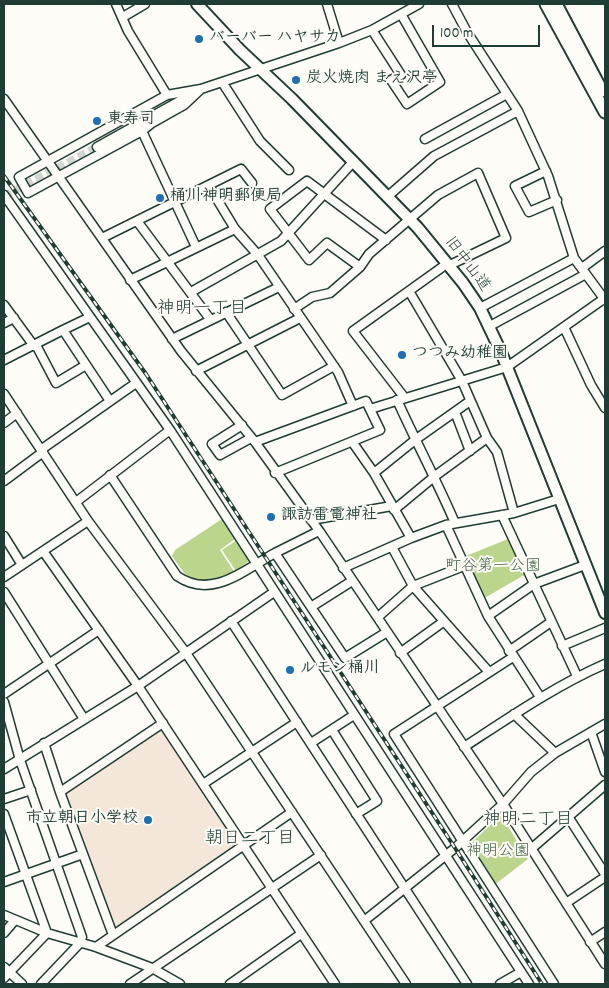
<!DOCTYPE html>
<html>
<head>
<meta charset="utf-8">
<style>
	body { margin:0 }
	#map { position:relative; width:609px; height:988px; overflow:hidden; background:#fdfcf7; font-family:Dekko,sans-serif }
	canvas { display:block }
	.frame { position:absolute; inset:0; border:5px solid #1f3d34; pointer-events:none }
	.scale { position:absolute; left:432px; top:25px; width:108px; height:22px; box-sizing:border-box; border:2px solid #1f3d34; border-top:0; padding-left:6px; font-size:15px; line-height:18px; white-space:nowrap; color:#1f3d34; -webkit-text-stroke:4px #fdfcf7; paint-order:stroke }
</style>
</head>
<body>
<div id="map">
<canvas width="609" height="988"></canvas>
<div class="frame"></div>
<div class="scale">100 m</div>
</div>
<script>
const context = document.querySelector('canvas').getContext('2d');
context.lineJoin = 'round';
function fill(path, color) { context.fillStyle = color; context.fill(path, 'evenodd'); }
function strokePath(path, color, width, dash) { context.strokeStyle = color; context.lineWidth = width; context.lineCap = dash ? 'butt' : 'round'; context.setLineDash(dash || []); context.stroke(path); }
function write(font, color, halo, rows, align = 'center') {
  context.font = font + ' Dekko,"Klee One",sans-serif'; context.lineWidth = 4; context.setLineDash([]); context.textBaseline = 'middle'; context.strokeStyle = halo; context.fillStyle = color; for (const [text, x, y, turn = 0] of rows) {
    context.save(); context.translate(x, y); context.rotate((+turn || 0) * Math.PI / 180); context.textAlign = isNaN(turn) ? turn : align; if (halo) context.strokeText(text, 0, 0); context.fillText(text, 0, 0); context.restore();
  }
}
fill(new Path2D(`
	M 161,729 L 164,730 L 238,842 L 238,845 L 115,929 L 112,928 L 65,798 L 65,794 Z`), '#f4e6d8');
fill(new Path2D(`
	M 222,519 L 235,539 L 220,550 L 235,573 C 220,581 203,581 187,577 L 172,556 L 175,550 Z
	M 508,539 L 526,574 L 481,600 L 461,558 Z
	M 237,540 L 249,561 L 236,571 L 222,550 Z
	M 501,815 L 528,859 L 493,886 L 467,847 Z`), '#bbd58c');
strokePath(new Path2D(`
	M 4,196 L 97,147`), '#d1d6d0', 8, [8, 4]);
const minor = new Path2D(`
	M 116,4 L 128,31 L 167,95
	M 327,4 L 339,43
	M 452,4 L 467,32 L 518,111 L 548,176 L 574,258 L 605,300
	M 123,17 L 145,4
	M 372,30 L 401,75 L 391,80 L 407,104 L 440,82 L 401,14
	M 222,82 L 260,141 L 289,170
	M 201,89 L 184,105 L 152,123 L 142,131 L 28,193 L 19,177 L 167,95 Z
	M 4,99 L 181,351 L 255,442 L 320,532 L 503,804 L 605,964
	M 142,131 L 196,247
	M 425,139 L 507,94
	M 97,147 L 201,89 L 339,43 L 372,30 L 419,4
	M 546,171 L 515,186 L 529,212 L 557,200
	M 209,186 L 235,229 L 258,255 L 338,372 L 353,406
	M 4,195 L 170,430 L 529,984
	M 387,197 L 434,156 L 518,111
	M 137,221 L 210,319
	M 102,238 L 241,169 L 252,183
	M 360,267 L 327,243 L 309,260 L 270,209 L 307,181 L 386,240
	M 582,268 L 605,251
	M 130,280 L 235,229
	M 409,291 L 462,381 L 487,438 L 497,452 L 514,513
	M 191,292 L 281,241 L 354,161
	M 4,305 L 34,346
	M 480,308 L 574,258
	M 294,309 L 312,297 L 330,293 L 360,267 L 369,254 L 438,195 L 478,173 L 506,238 L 450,265
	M 226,312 L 282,395 L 334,366
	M 90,317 L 63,330 L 110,401
	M 4,323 L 14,318
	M 488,327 L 586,274
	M 564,327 L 591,385 L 605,408
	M 172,339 L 279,287
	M 36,345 L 56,383 L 86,365
	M 4,360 L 63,330
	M 196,371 L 300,318
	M 4,394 L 88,521 L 186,653 L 406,984
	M 404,397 L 353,331 L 448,263
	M 397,400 C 416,442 437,481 455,523
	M 370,409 L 507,367 L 605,298
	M 455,412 L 470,451
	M 4,423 L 17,413
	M 242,425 L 212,444 L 220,455 L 251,438
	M 255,442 L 366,401 L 380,430 L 275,473
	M 353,443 L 374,473 L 411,538
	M 42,449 L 136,383
	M 374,473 L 415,440 L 470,401
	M 110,475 L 177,576 C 212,600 244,570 275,553
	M 4,481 L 43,452
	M 76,502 L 170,430
	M 394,510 L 435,476 L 487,438
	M 502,515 L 577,676
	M 311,520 L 392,506
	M 446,525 L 488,616 L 540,697
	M 319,531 L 275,553 L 345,658 L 387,632
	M 4,536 L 22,565
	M 392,547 L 413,586 L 489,672
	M 43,551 L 138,686 L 335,984
	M 343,568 L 411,538 L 446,525 L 514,513 L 559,499
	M 4,577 L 88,521
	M 4,592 L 84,719
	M 311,607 L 352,581
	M 488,616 L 534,584 L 585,565
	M 378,617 L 413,586 L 464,566
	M 231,621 L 467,984
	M 562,646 L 605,628
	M 509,651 L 551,622
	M 400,653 L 443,622
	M 513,657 L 394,734 L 554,984
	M 4,694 L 99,630
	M 4,702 L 20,760 L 82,937 L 80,943 L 41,984
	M 514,714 L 555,753
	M 332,730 L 377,801 L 356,814
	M 591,732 L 605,772
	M 44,743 L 60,792 L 113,935
	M 311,743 L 354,715
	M 464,747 C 510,717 555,686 605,664
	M 4,769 L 138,686 L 274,592
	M 203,784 L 297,722
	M 60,792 L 163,723
	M 4,799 L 31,790
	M 4,814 L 47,933 L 4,978
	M 569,818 L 605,874
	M 531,849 L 605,785
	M 4,882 L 83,854
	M 566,903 L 605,877
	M 4,915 L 47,933 L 96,947 L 152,968 L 180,984
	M 364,921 L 455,848 L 503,804 L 531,772 L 555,753 L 605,724
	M 4,933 L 15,920
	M 590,942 L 605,932
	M 96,947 L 292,812
	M 4,967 L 22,984
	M 130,984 L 321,855
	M 230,984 L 301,934
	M 500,984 L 521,972`);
const major = new Path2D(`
	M 197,4 L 240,50 L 292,99 L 418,228 L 463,283 L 480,308 L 501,352 L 605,613`);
const highway = new Path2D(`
	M 546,4 L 605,112
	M 556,4 L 602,91`);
strokePath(minor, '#1f3d34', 11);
strokePath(major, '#1f3d34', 14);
strokePath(highway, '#1f3d34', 15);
strokePath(minor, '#fdfcf7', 8);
strokePath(major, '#fdfcf7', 10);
strokePath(highway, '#fdfcf7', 11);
const rail = new Path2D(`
	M 4,176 L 146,374 L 455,848 L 542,984`);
strokePath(rail, '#1f3d34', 4);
strokePath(rail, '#fdfcf7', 2, [5.5]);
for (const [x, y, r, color] of [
	[199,39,5,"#1f6fb2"],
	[296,80,5,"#1f6fb2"],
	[97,121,5,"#1f6fb2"],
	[160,198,5,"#1f6fb2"],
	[402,355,5,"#1f6fb2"],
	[271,517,5,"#1f6fb2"],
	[290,670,5,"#1f6fb2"],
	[148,820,5,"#1f6fb2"]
]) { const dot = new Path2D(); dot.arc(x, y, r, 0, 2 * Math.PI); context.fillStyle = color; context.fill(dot); strokePath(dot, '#fdfcf7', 2); }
write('bold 16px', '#1f3d34', '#fdfcf7', [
	["バーバー ハヤサカ",209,39],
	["炭火焼肉 まえ沢亭",306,80],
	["東寿司",107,121],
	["桶川神明郵便局",170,198],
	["つつみ幼稚園",412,355],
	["諏訪雷電神社",281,517],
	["ルモン桶川",300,670],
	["市立朝日小学校",138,820,"right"]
], 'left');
write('16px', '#1f3d34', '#fdfcf7', [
	["旧中山道",466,265,53]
]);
write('16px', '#46634a', '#fdfcf7', [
	["町谷第一公園",493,568],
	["神明公園",498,853]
]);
write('18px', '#1f3d34', '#fdfcf7', [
	["神明一丁目",202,311],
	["神明二丁目",528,822],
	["朝日二丁目",250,841]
]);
</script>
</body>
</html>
